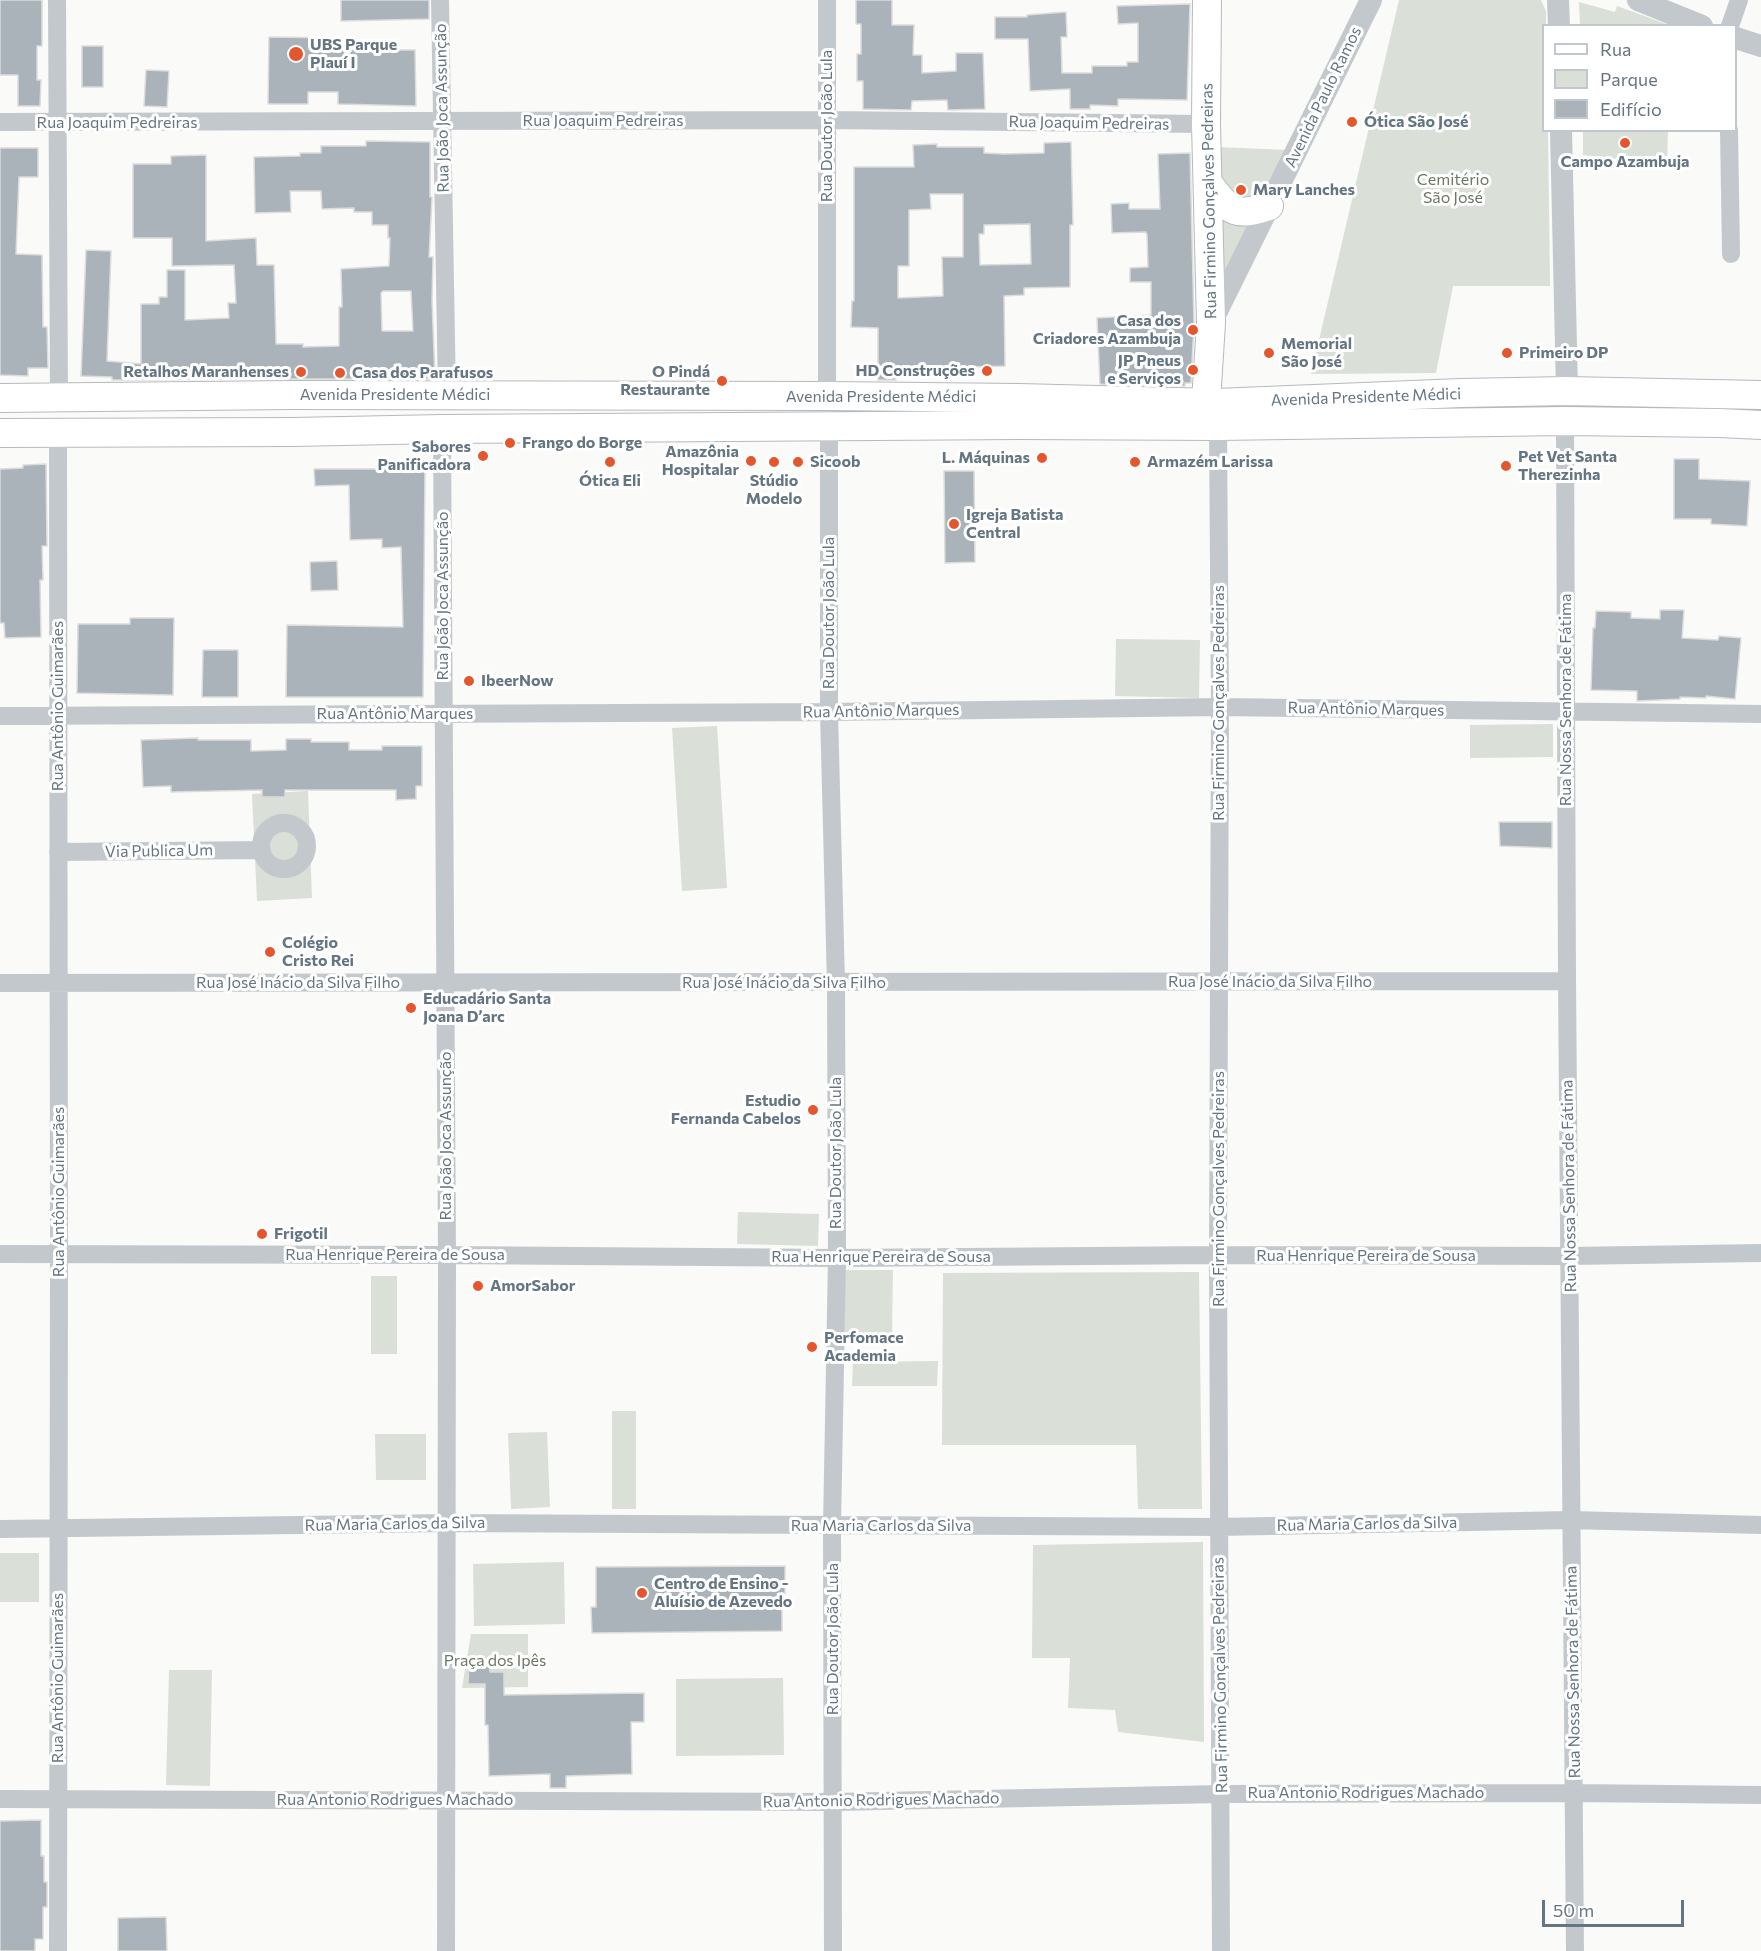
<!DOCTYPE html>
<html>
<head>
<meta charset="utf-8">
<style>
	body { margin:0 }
	#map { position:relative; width:1761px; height:1951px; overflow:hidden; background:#fafaf8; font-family:Commissioner,sans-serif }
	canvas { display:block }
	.legend { position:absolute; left:1542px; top:24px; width:195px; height:108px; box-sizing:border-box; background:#fff; border:2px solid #c1c8cd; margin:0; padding:8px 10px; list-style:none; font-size:18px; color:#657683 }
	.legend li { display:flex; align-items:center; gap:12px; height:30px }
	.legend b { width:30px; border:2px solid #c1c8cd }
	.scale { position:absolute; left:1542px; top:1900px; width:142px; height:27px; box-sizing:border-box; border:3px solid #657683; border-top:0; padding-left:8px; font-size:18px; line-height:21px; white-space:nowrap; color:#657683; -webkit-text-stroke:4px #fff; paint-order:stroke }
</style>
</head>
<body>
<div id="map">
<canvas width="1761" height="1951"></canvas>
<ul class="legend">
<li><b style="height:8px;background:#fff"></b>Rua</li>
<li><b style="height:16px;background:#dadfd7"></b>Parque</li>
<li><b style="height:16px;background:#aab3b9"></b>Edifício</li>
</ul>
<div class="scale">50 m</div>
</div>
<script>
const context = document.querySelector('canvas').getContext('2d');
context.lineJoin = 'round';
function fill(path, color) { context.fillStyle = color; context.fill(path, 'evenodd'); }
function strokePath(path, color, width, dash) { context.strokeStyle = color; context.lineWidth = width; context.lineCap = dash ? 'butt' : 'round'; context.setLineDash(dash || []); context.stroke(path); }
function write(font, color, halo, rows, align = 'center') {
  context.font = font + ' Commissioner,sans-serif'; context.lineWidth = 6; context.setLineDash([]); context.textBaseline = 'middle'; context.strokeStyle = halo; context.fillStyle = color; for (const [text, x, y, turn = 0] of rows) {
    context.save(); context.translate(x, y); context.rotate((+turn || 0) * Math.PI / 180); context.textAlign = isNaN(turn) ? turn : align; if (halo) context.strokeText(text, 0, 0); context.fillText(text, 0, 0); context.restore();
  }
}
fill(new Path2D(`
	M 1399,0 L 1541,0 L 1546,11 L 1546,25 L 1544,26 L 1544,130 L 1548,131 L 1550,286 L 1453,286 L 1436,373 L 1311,374 Z
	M 1579,2 L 1615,12 L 1617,6 L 1669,25 L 1580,25 Z
	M 1583,131 L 1668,131 L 1667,165 L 1583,155 Z
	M 1217,147 L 1289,150 L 1216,290 Z
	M 1116,639 L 1200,640 L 1199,698 L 1115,696 Z
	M 1553,724 L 1553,757 L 1470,758 L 1470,725 Z
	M 717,726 L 727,888 L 682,891 L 672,728 Z
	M 308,791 L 312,898 L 257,901 L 252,794 Z
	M 738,1212 L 819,1214 L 818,1246 L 737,1244 Z
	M 844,1270 L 893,1270 L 892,1336 L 844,1336 Z
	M 1199,1272 L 1202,1509 L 1138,1509 L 1136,1445 L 942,1445 L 943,1273 Z
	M 371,1276 L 397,1276 L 397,1354 L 371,1354 Z
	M 938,1361 L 937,1386 L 852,1386 L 853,1362 Z
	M 612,1411 L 636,1411 L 636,1509 L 612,1509 Z
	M 547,1432 L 550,1507 L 511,1509 L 508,1433 Z
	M 375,1434 L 426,1434 L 426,1480 L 376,1480 Z
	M 1203,1542 L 1204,1742 L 1118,1732 L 1115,1710 L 1068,1708 L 1070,1658 L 1032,1658 L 1033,1545 Z
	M 0,1553 L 39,1553 L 39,1602 L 0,1602 Z
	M 564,1562 L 565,1624 L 474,1626 L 473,1564 Z
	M 471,1634 L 528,1634 L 528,1687 L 462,1688 Z
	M 169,1670 L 212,1670 L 210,1786 L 166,1785 Z
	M 783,1678 L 784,1755 L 676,1756 L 676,1679 Z`), '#dadfd7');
const building = new Path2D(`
	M 0,0 L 42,0 L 42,46 L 37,46 L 37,80 L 41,80 L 40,106 L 18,106 L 18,75 L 0,75 Z
	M 341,0 L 429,0 L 429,19 L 341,21 Z
	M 856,0 L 892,0 L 892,25 L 914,25 L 913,55 L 922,55 L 922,73 L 956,71 L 956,53 L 983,53 L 985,109 L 948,110 L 947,100 L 912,101 L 911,110 L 863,109 L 863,81 L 857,81 L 857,54 L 861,54 L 861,24 L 856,24 Z
	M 1190,4 L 1187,100 L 1118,99 L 1118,106 L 1090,105 L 1090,109 L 1070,109 L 1070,89 L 1030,91 L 1028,39 L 995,39 L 995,17 L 1027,17 L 1027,15 L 1066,12 L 1067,37 L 1061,37 L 1062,73 L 1092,73 L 1092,66 L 1127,66 L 1127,62 L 1138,62 L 1138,23 L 1118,24 L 1117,6 Z
	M 269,37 L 337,38 L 337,50 L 415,50 L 416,106 L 338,104 L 338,92 L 308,92 L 308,104 L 268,104 Z
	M 82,46 L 103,46 L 103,87 L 82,87 Z
	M 146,70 L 169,71 L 167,107 L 144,106 Z
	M 366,141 L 430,142 L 430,197 L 432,197 L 429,257 L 433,257 L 432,300 L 435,379 L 286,379 L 286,370 L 252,371 L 252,379 L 112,380 L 112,377 L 81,376 L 86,250 L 111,251 L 107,361 L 141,364 L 141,304 L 159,304 L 159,297 L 167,297 L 167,270 L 185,270 L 185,320 L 229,318 L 228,303 L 236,303 L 234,265 L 172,266 L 172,238 L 133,238 L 133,164 L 171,164 L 171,156 L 206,155 L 206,241 L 256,238 L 257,265 L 274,265 L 276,344 L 303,344 L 303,347 L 339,346 L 339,307 L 342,307 L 341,269 L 389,266 L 390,238 L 388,238 L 388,225 L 372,225 L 372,212 L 354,212 L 354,208 L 322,209 L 321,191 L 290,191 L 291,212 L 255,213 L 254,157 L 300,156 L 300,153 L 321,153 L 321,146 L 366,146 ZM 383,291 L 411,291 L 413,331 L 382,331 L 381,293 Z
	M 1071,142 L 1073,225 L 1070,225 L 1070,287 L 1024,288 L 1024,295 L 1004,296 L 1005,366 L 896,369 L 896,380 L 878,380 L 878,328 L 851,327 L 852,301 L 854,301 L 854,167 L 914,167 L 913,145 L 937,144 L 937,147 L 984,147 L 984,153 L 1004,154 L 1044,153 L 1044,143 ZM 930,194 L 963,194 L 963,257 L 942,257 L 943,296 L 898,298 L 898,266 L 909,266 L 909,210 L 931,209 ZM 1030,224 L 1031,264 L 980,265 L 979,234 L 984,234 L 984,225 Z
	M 0,148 L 38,148 L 38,177 L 19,177 L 16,254 L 42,255 L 43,327 L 47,327 L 48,368 L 28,368 L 28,376 L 0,375 Z
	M 1190,153 L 1194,323 L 1191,383 L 1185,383 L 1185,386 L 1100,384 L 1097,318 L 1151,315 L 1151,282 L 1130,282 L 1130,268 L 1148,267 L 1147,235 L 1146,232 L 1112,233 L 1111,204 L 1129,203 L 1129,209 L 1160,209 L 1158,154 Z
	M 1674,459 L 1699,459 L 1699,479 L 1750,481 L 1747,526 L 1711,524 L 1711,519 L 1674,519 Z
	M 46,464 L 47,546 L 42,546 L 43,580 L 40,580 L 41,637 L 5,638 L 4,623 L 0,623 L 0,469 L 23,468 L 23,465 Z
	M 314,469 L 425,469 L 423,697 L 286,697 L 287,625 L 403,627 L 401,547 L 382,548 L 382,539 L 350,540 L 349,485 L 315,486 Z
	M 944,471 L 974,471 L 975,562 L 945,563 Z
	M 337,561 L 338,590 L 311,591 L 310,562 Z
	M 1660,610 L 1684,610 L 1682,638 L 1718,640 L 1719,636 L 1741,638 L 1735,699 L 1706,696 L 1706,698 L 1680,697 L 1680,699 L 1637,701 L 1637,691 L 1591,690 L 1593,628 L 1595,628 L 1596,611 L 1631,612 L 1631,618 L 1660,619 Z
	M 130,618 L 174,618 L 173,695 L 77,693 L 78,624 L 130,624 Z
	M 203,650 L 238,650 L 238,697 L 202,697 Z
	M 198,738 L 198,740 L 251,740 L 251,751 L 286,750 L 286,739 L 311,739 L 311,742 L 349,742 L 349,750 L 382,750 L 382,746 L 422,746 L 422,786 L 416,786 L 416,799 L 396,800 L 396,790 L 285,790 L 285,797 L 262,797 L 262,790 L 171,792 L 171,786 L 143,787 L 141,740 Z
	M 1499,822 L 1552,822 L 1552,848 L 1500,846 Z
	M 785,1566 L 785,1594 L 782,1594 L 782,1631 L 592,1633 L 591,1607 L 596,1607 L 596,1567 Z
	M 469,1657 L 490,1657 L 490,1672 L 504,1672 L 504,1695 L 644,1693 L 644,1722 L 631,1722 L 632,1774 L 566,1776 L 566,1788 L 550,1788 L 550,1774 L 489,1776 L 488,1725 L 485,1725 L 485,1684 L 468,1684 Z
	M 41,1820 L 41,1856 L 44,1856 L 44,1882 L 47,1882 L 47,1907 L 43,1907 L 43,1939 L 35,1939 L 35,1951 L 0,1951 L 0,1821 Z
	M 166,1917 L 167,1951 L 118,1951 L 118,1918 Z`);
fill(building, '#aab3b9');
strokePath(building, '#dcdcda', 1.5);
const primary = new Path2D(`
	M 1208,183 C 1229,211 1234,218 1269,206
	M 0,398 L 292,395 L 827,396 L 1019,398 L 1216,403 L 1461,393 L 1567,391 L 1761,395
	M 1206,402 L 1211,323 L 1206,124 L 1207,0
	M 0,433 L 293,432 L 442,429 L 1019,425 L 1218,426 L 1565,421 L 1720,423 L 1761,425`);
strokePath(primary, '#b5babe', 30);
strokePath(new Path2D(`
	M 57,0 L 59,398
	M 440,0 L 447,395
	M 1730,26 L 1739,0
	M 0,122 L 827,120 L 1206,124
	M 1729,130 L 1731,254
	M 827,396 L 827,0
	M 1565,421 L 1567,981 L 1575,1951
	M 829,426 L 829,712 L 836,983 L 837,1258 L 832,1527 L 833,1951
	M 1218,426 L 1220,707 L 1218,1255 L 1221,1951
	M 442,429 L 447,1255 L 446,1951
	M 0,716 L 829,712 L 1220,707 L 1761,714
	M261 846a23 23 0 1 1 46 0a23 23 0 1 1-46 0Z
	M 58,852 L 261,850
	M 0,983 L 1567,981
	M 0,1254 L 447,1255 L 837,1258 L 1218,1255 L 1570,1256 L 1761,1253
	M 0,1529 L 448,1523 L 1219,1527 L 1571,1520 L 1761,1525
	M 0,1799 L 833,1802 L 1222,1794 L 1574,1793 L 1761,1795
	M 58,1951 L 59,1253 L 58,433`), '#c3c8cc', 18);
strokePath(new Path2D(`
	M 1558,0 L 1559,26
	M 1638,0 L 1702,26
	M 1736,38 L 1761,46
	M 1561,130 L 1567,391
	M 1212,321 L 1371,0`), '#c3c8cc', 22);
strokePath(primary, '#fff', 28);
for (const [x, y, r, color] of [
	[296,54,8,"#e4572e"],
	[1352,122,6,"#e4572e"],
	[1625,143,6,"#e4572e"],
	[1241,190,6,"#e4572e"],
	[1193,330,6,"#e4572e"],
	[1269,353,6,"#e4572e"],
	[1507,353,6,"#e4572e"],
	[1193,370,6,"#e4572e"],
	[987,371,6,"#e4572e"],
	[301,372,6,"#e4572e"],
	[340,373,6,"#e4572e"],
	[722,381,6,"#e4572e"],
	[510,443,6,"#e4572e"],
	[483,456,6,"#e4572e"],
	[1042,458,6,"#e4572e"],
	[751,461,6,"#e4572e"],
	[610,462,6,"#e4572e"],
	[774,462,6,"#e4572e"],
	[798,462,6,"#e4572e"],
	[1135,462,6,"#e4572e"],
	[1506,466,6,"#e4572e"],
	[954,524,6,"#e4572e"],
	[469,681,6,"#e4572e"],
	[270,952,6,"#e4572e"],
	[411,1008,6,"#e4572e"],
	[813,1110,6,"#e4572e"],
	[262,1234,6,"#e4572e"],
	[478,1286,6,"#e4572e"],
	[812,1347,6,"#e4572e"],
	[642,1593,6,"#e4572e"]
]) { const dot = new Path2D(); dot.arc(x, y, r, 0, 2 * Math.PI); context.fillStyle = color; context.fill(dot); strokePath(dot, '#fff', 2); }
write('bold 16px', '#657683', '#fff', [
	["UBS Parque",310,45],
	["PIauí I",310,63],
	["Ótica São José",1364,122],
	["Campo Azambuja",1625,162,"center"],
	["Mary Lanches",1253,190],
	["Casa dos",1181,321,"right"],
	["Criadores Azambuja",1181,339,"right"],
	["Memorial",1281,344],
	["São José",1281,362],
	["Primeiro DP",1519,353],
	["JP Pneus",1181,361,"right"],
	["e Serviços",1181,379,"right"],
	["HD Construções",975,371,"right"],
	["Retalhos Maranhenses",289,372,"right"],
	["O Pindá",710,372,"right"],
	["Restaurante",710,390,"right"],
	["Casa dos Parafusos",352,373],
	["Frango do Borge",522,443],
	["Sabores",471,447,"right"],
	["Panificadora",471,465,"right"],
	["Amazônia",739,452,"right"],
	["Hospitalar",739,470,"right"],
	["Pet Vet Santa",1518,457],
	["Therezinha",1518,475],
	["L. Máquinas",1030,458,"right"],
	["Sicoob",810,462],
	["Armazém Larissa",1147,462],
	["Ótica Eli",610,481,"center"],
	["Stúdio",774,481,"center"],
	["Modelo",774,499,"center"],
	["Igreja Batista",966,515],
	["Central",966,533],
	["IbeerNow",481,681],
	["Colégio",282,943],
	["Cristo Rei",282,961],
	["Educadário Santa",423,999],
	["Joana D’arc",423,1017],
	["Estudio",801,1101,"right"],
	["Fernanda Cabelos",801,1119,"right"],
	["Frigotil",274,1234],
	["AmorSabor",490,1286],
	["Perfomace",824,1338],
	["Academia",824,1356],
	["Centro de Ensino -",654,1584],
	["Aluísio de Azevedo",654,1602]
], 'left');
write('16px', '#657683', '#fff', [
	["Avenida Paulo Ramos",1323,97,-64],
	["Rua João Joca Assunção",442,108,-91],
	["Rua Joaquim Pedreiras",603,121],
	["Rua Joaquim Pedreiras",117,123],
	["Rua Joaquim Pedreiras",1089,123,1],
	["Rua Doutor João Lula",827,126,-90],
	["Rua Firmino Gonçalves Pedreiras",1209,201,-91],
	["Avenida Presidente Médici",395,395],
	["Avenida Presidente Médici",881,397],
	["Avenida Presidente Médici",1366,397,-2],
	["Rua João Joca Assunção",443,596,-90],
	["Rua Doutor João Lula",829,613,-90],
	["Rua Nossa Senhora de Fátima",1566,700,-90],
	["Rua Firmino Gonçalves Pedreiras",1219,703,-90],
	["Rua Antônio Guimarães",58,706,-90],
	["Rua Antônio Marques",1366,709,1],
	["Rua Antônio Marques",881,711,-1],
	["Rua Antônio Marques",395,714],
	["Via Publica Um",159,851,-1],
	["Rua José Inácio da Silva Filho",1270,982],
	["Rua José Inácio da Silva Filho",298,983],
	["Rua José Inácio da Silva Filho",784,983],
	["Rua João Joca Assunção",446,1136,-90],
	["Rua Doutor João Lula",836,1153,-90],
	["Rua Nossa Senhora de Fátima",1569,1186,-91],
	["Rua Firmino Gonçalves Pedreiras",1219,1189,-90],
	["Rua Antônio Guimarães",59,1192,-90],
	["Rua Henrique Pereira de Sousa",395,1255],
	["Rua Henrique Pereira de Sousa",1366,1256],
	["Rua Henrique Pereira de Sousa",881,1257],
	["Rua Maria Carlos da Silva",395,1524,-1],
	["Rua Maria Carlos da Silva",1367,1524,-1],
	["Rua Maria Carlos da Silva",881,1526],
	["Rua Doutor João Lula",833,1639,-90],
	["Rua Nossa Senhora de Fátima",1573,1672,-91],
	["Rua Firmino Gonçalves Pedreiras",1220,1675,-91],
	["Rua Antônio Guimarães",58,1678,-90],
	["Rua Antonio Rodrigues Machado",1366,1793],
	["Rua Antonio Rodrigues Machado",395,1800],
	["Rua Antonio Rodrigues Machado",881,1800,-1]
]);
write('16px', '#687a64', '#fff', [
	["Cemitério",1453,180],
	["São José",1453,198],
	["Praça dos Ipês",495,1661]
]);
</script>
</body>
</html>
